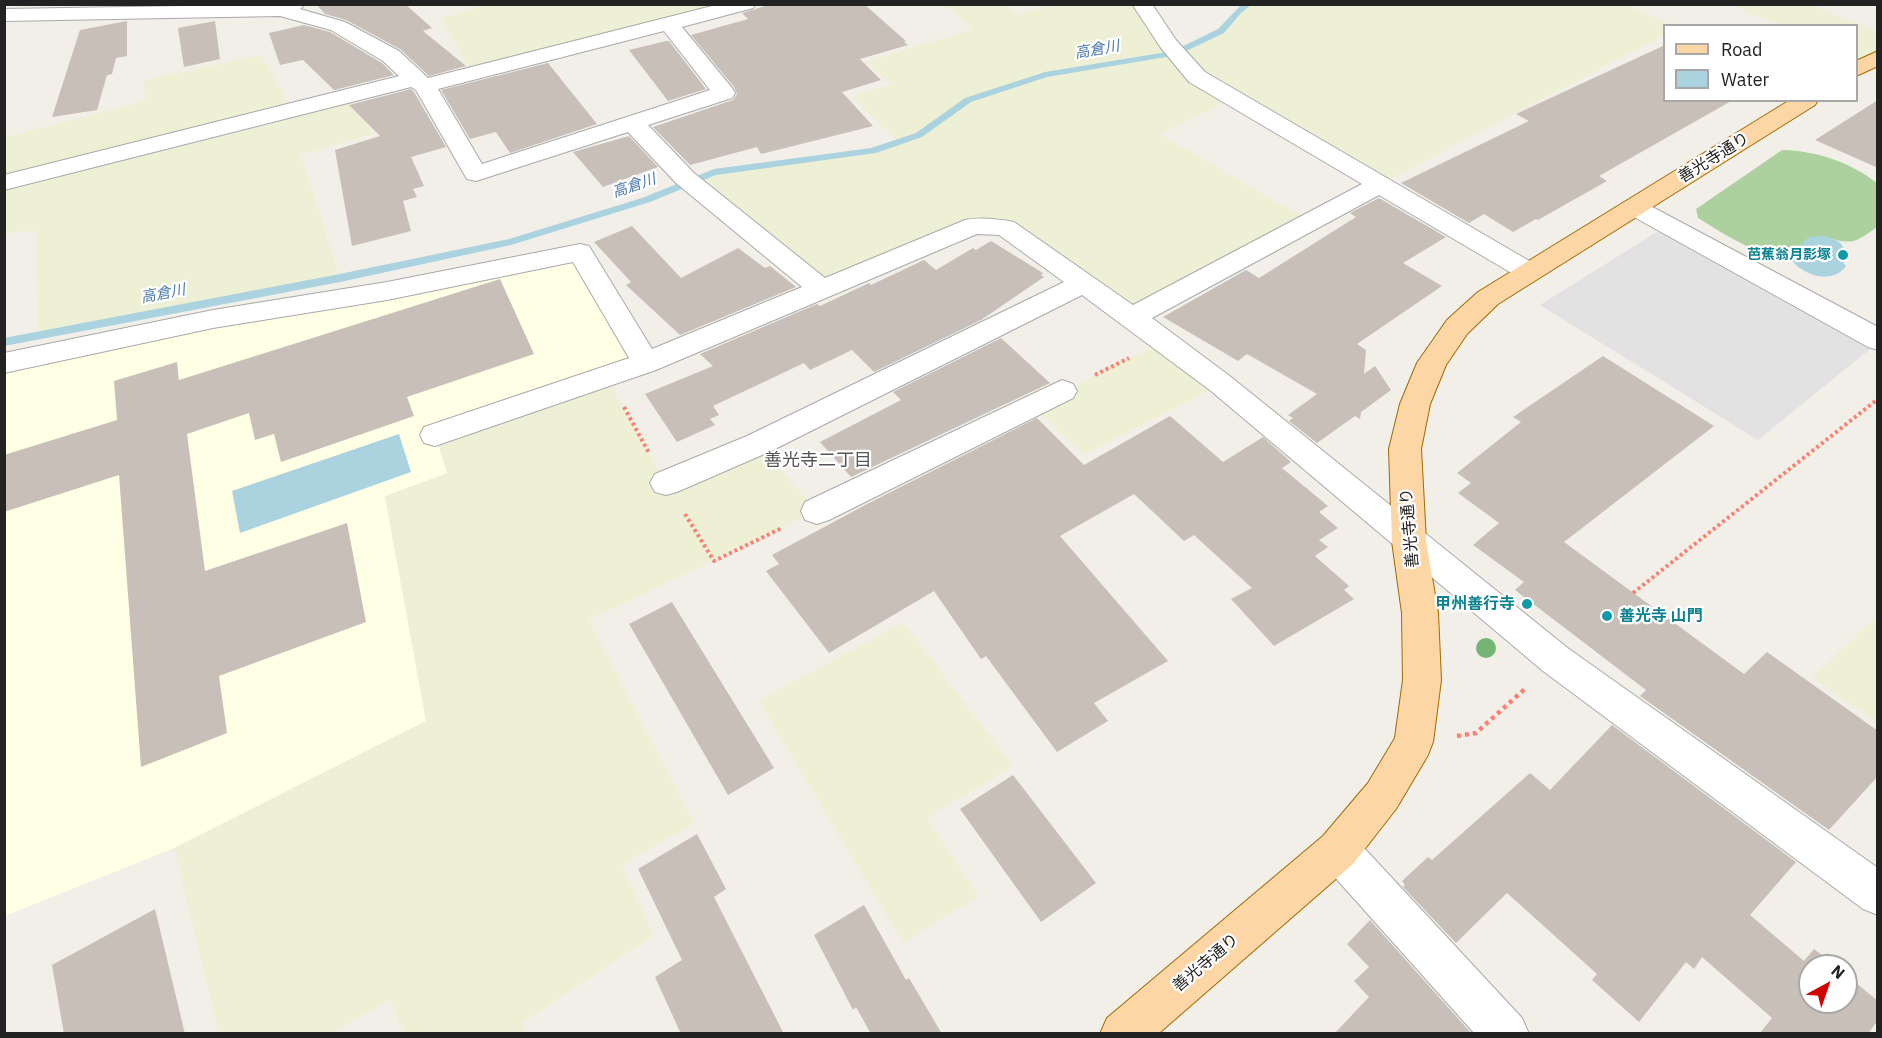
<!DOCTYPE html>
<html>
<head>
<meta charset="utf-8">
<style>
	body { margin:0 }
	#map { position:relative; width:1882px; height:1038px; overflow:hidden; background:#f2efe9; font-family:"IBM Plex Sans",sans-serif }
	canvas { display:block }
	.frame { position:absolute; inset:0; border:6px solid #222; pointer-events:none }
	.legend { position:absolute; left:1663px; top:24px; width:195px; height:78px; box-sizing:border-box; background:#fff; border:2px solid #a7a7a7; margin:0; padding:8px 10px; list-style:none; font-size:18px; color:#222 }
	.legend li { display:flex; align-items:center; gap:12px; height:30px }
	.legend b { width:30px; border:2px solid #a7a7a7 }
	.north { position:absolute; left:1798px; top:954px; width:60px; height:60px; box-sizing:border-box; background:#fff; border:2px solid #a7a7a7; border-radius:50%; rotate:40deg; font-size:16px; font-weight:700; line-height:24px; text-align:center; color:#222 }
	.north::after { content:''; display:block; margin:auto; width:21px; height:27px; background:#d40000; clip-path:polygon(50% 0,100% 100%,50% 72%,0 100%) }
</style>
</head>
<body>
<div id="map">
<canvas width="1882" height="1038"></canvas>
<div class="frame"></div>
<ul class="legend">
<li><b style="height:8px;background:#fcd6a4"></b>Road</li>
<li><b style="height:16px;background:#aad3df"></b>Water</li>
</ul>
<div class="north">N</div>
</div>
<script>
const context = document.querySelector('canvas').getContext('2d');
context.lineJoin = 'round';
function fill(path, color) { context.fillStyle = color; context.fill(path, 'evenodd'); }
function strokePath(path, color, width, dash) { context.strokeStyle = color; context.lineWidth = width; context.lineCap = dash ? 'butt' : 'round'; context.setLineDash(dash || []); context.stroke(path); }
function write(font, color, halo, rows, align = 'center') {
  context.font = font + ' "IBM Plex Sans","Noto Sans JP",sans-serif'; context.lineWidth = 4.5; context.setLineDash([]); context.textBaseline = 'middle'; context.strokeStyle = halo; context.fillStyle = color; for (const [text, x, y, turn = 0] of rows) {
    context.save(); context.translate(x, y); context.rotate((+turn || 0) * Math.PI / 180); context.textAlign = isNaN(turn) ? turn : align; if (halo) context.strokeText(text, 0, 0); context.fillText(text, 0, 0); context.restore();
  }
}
fill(new Path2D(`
	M 580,252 L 646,363 L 435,435 L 448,473 L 385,497 L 426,721 L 174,848 L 5,916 L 5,363 Z`), '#ffffe5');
fill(new Path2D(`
	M 491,4 L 718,4 L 473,75 L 440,18 Z
	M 945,5 L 1005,5 L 1018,15 L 1051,5 L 1142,5 L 1175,53 L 1221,31 L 1238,11 L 1248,5 L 1629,5 L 1628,6 L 1672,25 L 1664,26 L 1664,35 L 1379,185 L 1233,99 L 1160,134 L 1311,222 L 1132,317 L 1005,228 L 974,226 L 823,290 L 692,183 L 714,172 L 873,151 L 899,142 L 851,97 L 890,84 L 866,62 L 972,29 Z
	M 1731,5 L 1811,5 L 1877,31 L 1877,57 L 1868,63 L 1857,58 L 1856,26 L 1781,25 Z
	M 262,55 L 291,109 L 357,93 L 372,134 L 301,155 L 340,278 L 38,336 L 35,230 L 5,234 L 5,137 L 145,101 L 143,80 Z
	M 1163,342 L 1221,384 L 1084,455 L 1032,406 Z
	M 607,378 L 666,483 L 758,444 L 817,511 L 589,620 L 694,823 L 622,865 L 654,935 L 522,1023 L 526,1033 L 403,1033 L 390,999 L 333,1033 L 218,1033 L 174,848 L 426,721 L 385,496 L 447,473 L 435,435 Z
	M 1877,616 L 1877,723 L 1812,677 Z
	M 903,622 L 1013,766 L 927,818 L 979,896 L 903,943 L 758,701 Z`), '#eef0d5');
fill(new Path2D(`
	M 1782,150 C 1817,151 1850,162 1877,183 L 1877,227 C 1854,244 1851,245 1823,236 L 1800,247 L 1793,262 C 1758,255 1728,237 1698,218 L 1696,209 Z`), '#add19e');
fill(new Path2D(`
	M 1660,230 L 1875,345 L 1758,440 L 1540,305 Z`), '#e2e2e2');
fill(new Path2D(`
	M 1823,236 C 1832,239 1843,240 1844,251 L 1836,254 L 1846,266 C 1833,284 1807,277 1793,262 L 1800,247 L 1808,237 Z
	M 399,434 L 411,472 L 240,533 L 232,491 Z`), '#aad3df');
fill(new Path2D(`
	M 1242,4 L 1252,4 L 1241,13 L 1224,33 L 1178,55 L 1047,77 L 971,102 L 922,137 L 876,153 L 716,175 L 650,202 L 511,245 L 340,282 L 4,346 L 4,338 L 340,274 L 509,239 L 642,198 L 714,169 L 871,148 L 916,133 L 965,98 L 1045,72 L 1173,51 L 1218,29 Z`), '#aad3df');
fill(new Path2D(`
	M 316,4 L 405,4 L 432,28 L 423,31 L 466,66 L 429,76 L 400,49 L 346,20 L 325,14 Z
	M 772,4 L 864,4 L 906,41 L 904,42 L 908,45 L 860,59 L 881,80 L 842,92 L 873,126 L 761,154 L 757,147 L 690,165 L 653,127 L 733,100 L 737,94 L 734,87 L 691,35 L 748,19 L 742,13 Z
	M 127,21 L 127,56 L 116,58 L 112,74 L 107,75 L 97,110 L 52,117 L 80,30 Z
	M 215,21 L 220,59 L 184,67 L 178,28 Z
	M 304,25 L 330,32 L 382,63 L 394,75 L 334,90 L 303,60 L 280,65 L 269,33 Z
	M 666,41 L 669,41 L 706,89 L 668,101 L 629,50 Z
	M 1665,45 L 1665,100 L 1733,100 L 1599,176 L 1607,181 L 1538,220 L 1536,219 L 1513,232 L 1484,214 L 1469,223 L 1401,183 L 1529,121 L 1516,114 Z
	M 548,63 L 597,124 L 510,153 L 496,132 L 470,139 L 441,90 Z
	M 411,89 L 414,92 L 446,147 L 411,157 L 424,186 L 413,189 L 417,197 L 403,201 L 411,231 L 352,246 L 335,150 L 380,136 L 349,105 Z
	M 1878,100 L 1878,168 L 1815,140 Z
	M 629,136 L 658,167 L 603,187 L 573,152 Z
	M 1379,198 L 1446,237 L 1403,263 L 1442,286 L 1357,344 L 1366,350 L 1364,374 L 1375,366 L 1391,390 L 1361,412 L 1360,419 L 1355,416 L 1317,443 L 1289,421 L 1293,418 L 1288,415 L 1317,394 L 1247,354 L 1238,361 L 1163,317 L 1246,270 L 1259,278 L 1356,217 L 1350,213 Z
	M 632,226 L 681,278 L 738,248 L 765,268 L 770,266 L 796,287 L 680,335 L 626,285 L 631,282 L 594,242 Z
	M 991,241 L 1043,273 L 1041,275 L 1044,277 L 981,320 L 874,372 L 852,350 L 810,370 L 804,363 L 713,406 L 719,415 L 710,419 L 715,425 L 677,442 L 645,394 L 713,366 L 700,354 L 817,304 L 820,306 L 869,283 L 871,285 L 924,260 L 936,270 L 973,248 L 976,250 Z
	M 500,279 L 534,354 L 407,397 L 414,416 L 281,462 L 274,434 L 255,440 L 249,413 L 187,434 L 205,571 L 347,523 L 366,622 L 219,676 L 227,733 L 141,767 L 119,475 L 4,512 L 4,455 L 117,420 L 114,381 L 177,362 L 179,380 Z
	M 1001,338 L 1050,383 L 851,477 L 820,442 L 901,400 L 893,392 Z
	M 1603,356 L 1714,426 L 1564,542 L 1744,674 L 1767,652 L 1878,731 L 1878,776 L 1829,830 L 1640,696 L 1646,690 L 1515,590 L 1524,582 L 1473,545 L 1499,523 L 1458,493 L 1471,483 L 1457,473 L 1521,422 L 1513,417 Z
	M 1170,416 L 1223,462 L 1263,437 L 1291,462 L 1282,468 L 1328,506 L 1319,512 L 1338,528 L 1319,540 L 1328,547 L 1315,556 L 1349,586 L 1344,590 L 1354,599 L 1274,646 L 1231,599 L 1252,588 L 1194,535 L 1184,541 L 1134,494 L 1060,536 L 1168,661 L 1094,703 L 1108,721 L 1057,752 L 986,656 L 981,659 L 934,591 L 829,653 L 766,571 L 779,564 L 772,555 L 869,503 L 1037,418 L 1084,465 Z
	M 672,602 L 774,768 L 728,795 L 629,624 Z
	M 1612,725 L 1796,862 L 1750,915 L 1804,961 L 1814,949 L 1836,966 L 1810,966 L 1810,1002 L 1846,1002 L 1846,975 L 1878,1001 L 1878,1020 L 1868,1034 L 1759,1034 L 1772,1018 L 1702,957 L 1694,969 L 1686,962 L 1639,1022 L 1592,980 L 1597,974 L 1507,893 L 1456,943 L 1403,887 L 1405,885 L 1402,881 L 1428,857 L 1432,860 L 1530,773 L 1550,790 Z
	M 1013,775 L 1096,883 L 1041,922 L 960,809 Z
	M 697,834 L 726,889 L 714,897 L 784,1034 L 681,1034 L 655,977 L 682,960 L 638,869 Z
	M 864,905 L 906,980 L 909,978 L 942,1034 L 871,1034 L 856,1007 L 853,1010 L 814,935 Z
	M 155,909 L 185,1034 L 64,1034 L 52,965 Z
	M 1370,920 L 1472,1034 L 1334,1034 L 1369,997 L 1354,981 L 1369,967 L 1347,944 Z`), '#c7bfb8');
const minor = new Path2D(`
	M 305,4 L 300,9 L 345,22 L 399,51 L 428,78 L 720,4 L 756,4 L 753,8 L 682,27 L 732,88 L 735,93 L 732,98 L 648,125 L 694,173 L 825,278 L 965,220 C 980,217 999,219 1014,222 L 1133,305 L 1362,184 L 1189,82 L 1161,48 L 1132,4 L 1152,4 L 1176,40 L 1205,72 L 1538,266 L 1542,272 L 1538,278 L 1529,281 L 1520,278 L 1379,195 L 1152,318 L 1231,377 L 1569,649 L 1878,868 L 1878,915 L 1863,909 L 1543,671 L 1211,391 L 1082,295 L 769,452 L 677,492 L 666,495 L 655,492 L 650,483 L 655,474 L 747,436 L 1064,282 L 999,235 L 977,234 L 656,370 L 435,446 L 424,443 L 420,435 L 424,427 L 629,358 L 573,262 L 387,300 L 213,328 L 4,373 L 4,353 L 213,310 L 387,282 L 580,244 L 589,246 L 652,349 L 802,287 L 676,183 L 628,132 L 476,181 L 467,179 L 464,174 L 416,90 L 411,87 L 4,190 L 4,175 L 399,76 L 383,61 L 331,30 L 280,16 L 4,21 L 4,9 ZM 664,31 L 710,90 L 482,164 L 438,89 Z
	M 1634,199 L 1643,202 L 1878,327 L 1878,350 L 1868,347 L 1625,212 L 1621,207 L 1625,202 Z
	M 1062,380 L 1073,384 L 1077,391 L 1073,398 L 829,520 L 817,524 L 805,520 L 801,511 L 805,502 Z
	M 1338,830 L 1353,836 L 1522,1018 L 1529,1034 L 1475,1034 L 1323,864 L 1317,850 L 1323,836 Z`);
const major = new Path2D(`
	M 1878,51 L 1878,66 L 1856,76 L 1856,61 Z
	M 1790,100 L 1818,100 L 1815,105 L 1498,304 L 1467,334 L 1446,365 L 1430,404 L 1421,449 L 1426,541 L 1438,613 L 1441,680 L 1433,742 L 1428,755 L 1396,809 L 1353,864 L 1158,1034 L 1100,1034 L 1107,1018 L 1323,836 L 1368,783 L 1395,738 L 1403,680 L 1402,613 L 1392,541 L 1389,449 L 1400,404 L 1417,363 L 1447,320 L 1478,292 Z`);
strokePath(minor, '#a9a9a9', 2);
strokePath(major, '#a06b00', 2);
strokePath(new Path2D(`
	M 1095,375 L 1129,358
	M 624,407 L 649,453
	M 685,514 L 714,561 L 782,528
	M 1633,593 L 1878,399`), '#fa8072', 4, [3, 3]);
strokePath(new Path2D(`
	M 1457,736 L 1476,733 L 1527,687`), '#fa8072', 4.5, [4, 4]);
fill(minor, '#fff');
fill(major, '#fcd6a4');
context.fillStyle = '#74b475';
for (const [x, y] of [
	[1486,648]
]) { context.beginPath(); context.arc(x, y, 10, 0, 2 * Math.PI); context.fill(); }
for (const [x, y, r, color] of [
	[1843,255,6,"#0f9aa8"],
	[1527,604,6,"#0f9aa8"],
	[1607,616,6,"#0f9aa8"]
]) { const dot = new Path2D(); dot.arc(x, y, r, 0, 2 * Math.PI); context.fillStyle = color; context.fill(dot); strokePath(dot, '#fff', 2); }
write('bold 14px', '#0d838f', '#fff', [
	["芭蕉翁月影塚",1831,255]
], 'right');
write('italic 15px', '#4a7aab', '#fff', [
	["高倉川",1097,50,-10],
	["高倉川",634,186,-19],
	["高倉川",163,294,-11]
]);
write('16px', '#222', '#fff', [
	["善光寺通り",1714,158,-32],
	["善光寺通り",1410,528,-95],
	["善光寺通り",1206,963,-40]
]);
write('bold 16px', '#0d838f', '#fff', [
	["甲州善行寺",1515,604],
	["善光寺 山門",1619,616,"left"]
], 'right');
write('18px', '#555', '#fff', [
	["善光寺二丁目",818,461]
]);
</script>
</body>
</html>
